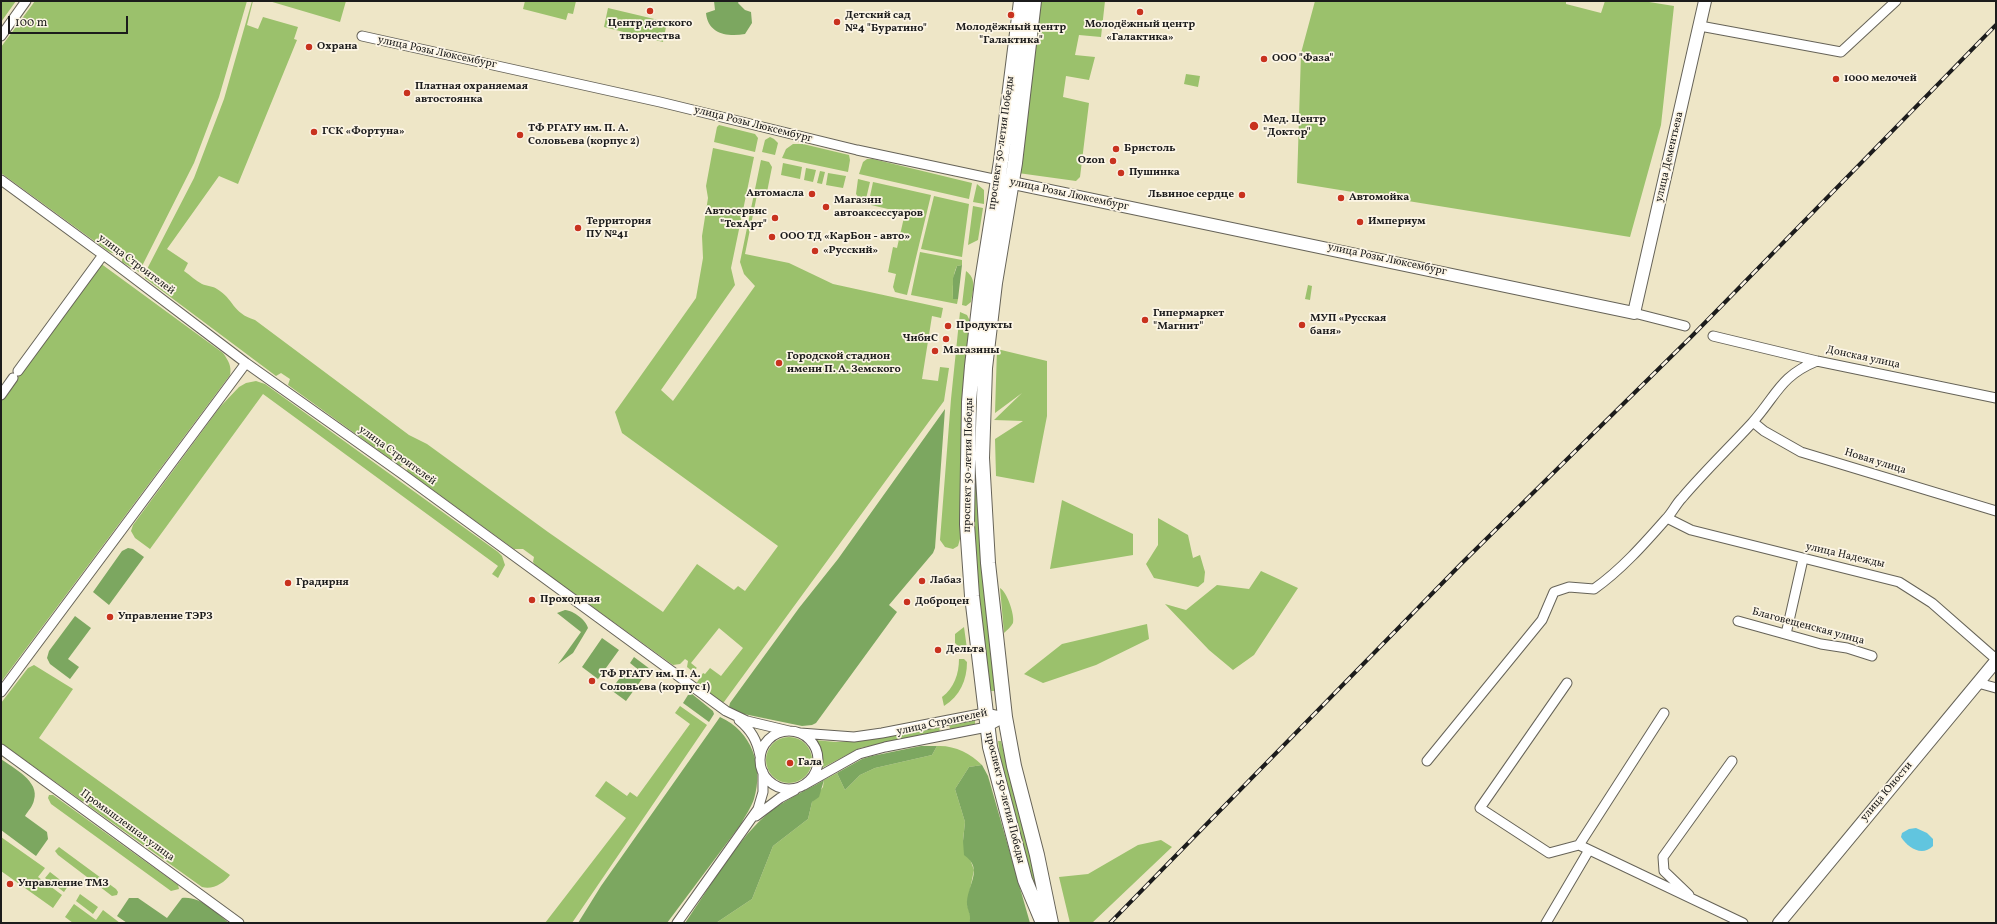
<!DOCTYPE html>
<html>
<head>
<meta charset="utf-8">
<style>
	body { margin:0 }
	#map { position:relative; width:1997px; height:924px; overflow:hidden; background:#eee6c7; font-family:Vollkorn,serif }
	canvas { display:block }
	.frame { position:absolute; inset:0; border:2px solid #1c1c1c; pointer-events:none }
	.scale { position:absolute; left:8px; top:16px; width:120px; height:18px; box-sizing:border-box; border:2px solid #1c1c1c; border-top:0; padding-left:5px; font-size:12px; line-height:14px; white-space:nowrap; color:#1c1c1c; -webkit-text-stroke:3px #fcf5e5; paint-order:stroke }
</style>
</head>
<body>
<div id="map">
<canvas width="1997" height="924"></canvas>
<div class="frame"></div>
<div class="scale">100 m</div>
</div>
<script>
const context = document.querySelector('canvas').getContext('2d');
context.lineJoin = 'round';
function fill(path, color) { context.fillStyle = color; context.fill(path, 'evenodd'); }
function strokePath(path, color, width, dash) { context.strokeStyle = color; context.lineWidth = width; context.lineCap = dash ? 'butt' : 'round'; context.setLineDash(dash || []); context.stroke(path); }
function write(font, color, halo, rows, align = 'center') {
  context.font = font + ' Vollkorn,serif'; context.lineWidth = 3.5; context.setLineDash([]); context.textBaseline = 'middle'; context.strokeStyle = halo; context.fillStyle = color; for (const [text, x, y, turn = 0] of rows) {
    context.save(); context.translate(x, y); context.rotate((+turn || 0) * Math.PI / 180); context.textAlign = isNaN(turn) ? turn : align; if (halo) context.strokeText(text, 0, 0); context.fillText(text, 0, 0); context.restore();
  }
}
fill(new Path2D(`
	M 1,1 L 16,1 L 1,22 Z
	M 35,1 L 247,1 L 219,97 L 194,163 L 139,272 L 122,262 L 122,254 L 116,250 L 112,253 L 108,251 L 1,173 L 1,47 Z
	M 252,1 L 253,1 L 247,25 L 258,29 L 263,17 L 298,27 L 294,39 L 297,40 L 238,184 L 219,176 L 167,249 L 188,263 L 184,271 C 190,275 196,281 202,284 C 207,286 213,286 217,289 C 234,299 232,313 255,320 L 409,435 L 427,444 L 548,532 L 663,612 L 697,564 L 734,590 L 738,586 L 745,591 L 778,546 L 622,433 L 615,412 L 696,298 L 703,258 L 702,236 L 708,198 L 706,186 L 713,148 L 754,157 L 731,268 L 735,285 L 661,390 L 673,401 L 755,286 L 744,274 L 740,262 L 761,160 L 769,162 L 772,167 L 766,197 L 757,195 L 745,254 L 789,263 L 833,284 L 943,308 L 941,318 L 932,316 L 922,379 L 938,381 L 940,367 L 949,368 L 944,401 L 724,702 L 722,703 L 696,684 L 703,673 L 705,674 L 710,668 L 721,676 L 743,648 L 719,628 L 691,663 L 697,668 L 692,671 L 687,667 L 688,661 L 685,659 L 680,664 L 673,665 L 536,566 L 533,562 L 534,557 L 523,549 L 514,549 L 407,471 L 408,467 L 404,464 L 400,466 L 288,385 L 290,379 L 281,373 L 276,376 L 145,278 L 145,273 L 194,178 L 224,99 Z
	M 269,1 L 346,1 L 340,22 Z
	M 525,1 L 576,1 L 573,14 L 568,13 L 566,20 L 523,9 Z
	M 1039,1 L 1105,1 L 1101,37 L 1079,35 L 1075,55 L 1095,57 L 1089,80 L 1066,76 L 1063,97 L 1089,103 L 1080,177 L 1076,181 L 1018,173 Z
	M 1315,1 L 1566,1 L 1566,4 L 1601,13 L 1605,1 L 1643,1 L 1674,6 L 1661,125 L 1630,237 L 1297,183 L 1301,53 Z
	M 608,8 L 667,22 L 663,42 L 604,27 Z
	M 1186,74 L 1200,76 L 1198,87 L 1184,84 Z
	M 719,125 L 755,134 L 758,138 L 755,152 L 714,142 L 717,127 Z
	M 770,137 L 774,139 L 778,143 L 775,155 L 762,152 L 765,140 Z
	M 793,144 L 803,144 L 849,155 L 850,160 L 848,172 L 782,158 L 786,149 Z
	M 867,159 L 873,159 L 972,183 L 969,199 L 859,174 L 863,162 Z
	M 783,163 L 802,167 L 800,179 L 781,175 Z
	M 806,168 L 816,170 L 813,182 L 804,180 Z
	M 820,171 L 825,172 L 822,184 L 817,183 Z
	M 828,173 L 846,176 L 843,188 L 826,185 Z
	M 858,179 L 870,182 L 866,199 L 859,198 L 856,194 Z
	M 873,182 L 931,195 L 907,295 L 895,292 L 893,287 L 896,274 L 888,272 L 893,247 L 897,248 L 905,213 L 871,205 L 869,201 Z
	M 977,184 L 984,190 L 984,204 L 973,202 Z
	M 934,196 L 969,204 L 962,257 L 921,249 Z
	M 973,206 L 983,208 L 978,240 L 968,245 Z
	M 920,252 L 962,260 L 962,265 L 957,266 C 952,276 953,288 953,299 L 958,299 L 957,304 L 911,295 Z
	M 100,263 L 223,353 C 228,360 232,366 230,375 L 1,682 L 1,401 Z
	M 966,271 C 977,279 973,290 971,302 L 966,306 L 962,305 Z
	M 1308,285 L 1312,286 L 1310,300 L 1305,299 Z
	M 990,287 L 981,563 L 995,691 L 990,691 L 976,564 L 973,482 L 974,402 Z
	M 960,312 L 967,315 L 970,321 L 964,402 L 960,539 L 958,546 L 953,549 L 945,547 L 940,540 L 951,399 Z
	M 997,349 L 1047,361 L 1047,416 L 1034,483 L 996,476 L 995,439 L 1023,421 L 994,420 L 1022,393 L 995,413 Z
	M 256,381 L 265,384 L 498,552 L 502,556 L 505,565 L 498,578 L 492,574 L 498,566 L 263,394 L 150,549 L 135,538 L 131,531 L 133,525 L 220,407 L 239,387 L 246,383 Z
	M 1062,500 L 1133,534 L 1133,555 L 1050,569 Z
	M 1158,518 L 1188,535 L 1193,558 L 1200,555 L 1205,572 L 1204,582 L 1198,587 L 1154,578 L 1146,564 L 1158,545 Z
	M 1261,571 L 1298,588 L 1254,655 L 1233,670 L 1209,650 L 1165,604 L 1186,610 L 1217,585 L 1249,589 Z
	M 1000,588 C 1007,592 1015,615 1013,623 C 1011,627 1007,630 1004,633 Z
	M 1147,624 L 1149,639 L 1096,665 L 1043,683 L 1024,674 L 1062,644 Z
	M 964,627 L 967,649 L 959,647 L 955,643 L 955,634 Z
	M 959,659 L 964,659 L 967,662 C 967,680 960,696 944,706 L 942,697 C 954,688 959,674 959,659 Z
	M 34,665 L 73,689 L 39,738 L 230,875 C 224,883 213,890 202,887 L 1,743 L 1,703 L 28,668 Z
	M 680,706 L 707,725 L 572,923 L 545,923 L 626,818 L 595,796 L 606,781 L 627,796 L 630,792 L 637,797 L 690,724 L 675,713 Z
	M 975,719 L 975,724 L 950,729 L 949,724 Z
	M 939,726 L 940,732 L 860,748 L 822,768 L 821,751 L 814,740 L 836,742 L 858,741 Z
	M766 760a23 23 0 1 1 46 0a23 23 0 1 1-46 0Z
	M 998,741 L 1001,741 L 1039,893 L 1036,895 L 1002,769 Z
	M 937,746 C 954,745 970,753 982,765 L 969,767 L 955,789 L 965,822 L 963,840 L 974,870 L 967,904 L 971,918 L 969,923 L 716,923 L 752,899 L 773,846 L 808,819 L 812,802 L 823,787 L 824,780 L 837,773 L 845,790 L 860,775 L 875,768 L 932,755 Z
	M 49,795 L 53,795 L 178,885 L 179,889 L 171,891 L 51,804 L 48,798 Z
	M 1,837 L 45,868 L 38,877 L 62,895 L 53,908 L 1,871 Z
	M 1161,840 L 1172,847 L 1092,923 L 1070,923 L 1059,877 L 1088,874 L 1138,845 Z
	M 59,847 L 116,889 L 118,892 L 117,895 L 112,896 L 58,855 L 55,851 Z
	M 50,872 L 68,886 L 64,892 L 45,878 Z
	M 80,894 L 98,907 L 93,914 L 76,901 Z
	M 74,904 L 96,920 L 103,910 L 120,923 L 73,923 L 65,917 Z`), '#9bc16c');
fill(new Path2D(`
	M 714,1 L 739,1 L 738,3 L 745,10 L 751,12 L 752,23 L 745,34 C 727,37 708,34 706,13 L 715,10 Z
	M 962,265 L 958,299 L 953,299 L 953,278 L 957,266 Z
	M 945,409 L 935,548 L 933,553 L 889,605 L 897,612 L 816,723 L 812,725 L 802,726 L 739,713 L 729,707 L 730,703 L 799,608 L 838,559 Z
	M 128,548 L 133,549 L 144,557 L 109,605 L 93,592 L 122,551 Z
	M 565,610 C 574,611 586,620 588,628 L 573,653 L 558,664 L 581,632 L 557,613 Z
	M 75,616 L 91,628 L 68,659 L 79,667 L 70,679 L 50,664 L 47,658 L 49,651 Z
	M 602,638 L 619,650 L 598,679 L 582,667 Z
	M 634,657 L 650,669 L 645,675 L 630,663 Z
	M 627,668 L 642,679 L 626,701 L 611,690 Z
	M 692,694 L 713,711 L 714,714 L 709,722 L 683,703 L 688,695 Z
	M 720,717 C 752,731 764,767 754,799 C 751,808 745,816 741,824 L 667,923 L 578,923 L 601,886 Z
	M 921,746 L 937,746 L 932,755 L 875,768 L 860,775 L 845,790 L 837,773 L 862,759 L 872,756 Z
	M 1,759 C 13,768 40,781 34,800 C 33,806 28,811 25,816 L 47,832 L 48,839 L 36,856 L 1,830 Z
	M 982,765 L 988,776 L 1030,923 L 969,923 C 972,916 968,912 967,905 C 966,886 985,869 964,855 L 963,841 L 965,822 L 955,789 L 969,767 Z
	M 824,780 L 819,797 L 812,802 L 808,819 L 773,846 L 752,899 L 716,923 L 685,923 C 708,890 735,843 764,817 C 781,801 804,792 824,780 Z
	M 129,898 L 138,898 L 167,918 L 182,898 C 201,896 215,912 229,923 L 127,923 L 117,916 Z`), '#7ca760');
fill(new Path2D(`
	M 1916,828 L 1927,833 L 1933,839 L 1933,846 C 1922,857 1908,848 1901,837 L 1902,833 L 1909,829 Z`), '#61c5df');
const street = new Path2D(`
	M 1700,26 L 1841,52 L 1896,1
	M 1,36 L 26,1
	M 362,36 L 660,102 L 857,150 L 998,180
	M 1,180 L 113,262 L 246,363 L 401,473 L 726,711 L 747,721 L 789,731
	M 1634,313 L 1685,326
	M 1713,336 L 1817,361 L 1996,398
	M 18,371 L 103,255
	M 1,395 L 13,378
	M 1753,422 L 1764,431 L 1801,452 L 1996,511
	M 1667,518 L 1691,530 L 1899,582 L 1932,603 L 1996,659
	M 1738,621 L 1821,644 L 1847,648 L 1872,656
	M 1786,634 L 1803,559
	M 1567,683 L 1480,808 L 1549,853 L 1579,845 L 1743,923
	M 1978,683 L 1996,688
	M 1,692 L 246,363
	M 739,720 C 751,730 757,740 760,756
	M760 760a29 29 0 1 1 58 0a29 29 0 1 1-58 0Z
	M 800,733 L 854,737 L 882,733 L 985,713 L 1005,717
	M 1,749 L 239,923
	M 1427,761 L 1542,620 L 1554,592 L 1569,587 L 1594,589 C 1621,570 1644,544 1666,519 C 1672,513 1676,504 1682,498 C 1704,472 1729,448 1752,423 C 1777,395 1780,376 1817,361
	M 804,785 L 859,754 L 885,747 L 987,727 L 1005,717
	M 756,816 L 780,798 L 795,790
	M 1579,845 L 1664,713
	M 1689,895 L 1664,871 L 1663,857 L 1732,761
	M 677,923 L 758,809 L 763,792 L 763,772
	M 1546,923 L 1589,850`);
const secondary = new Path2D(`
	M 1003,181 L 1634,313 L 1705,1
	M 1779,923 L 1996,661`);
const primary = new Path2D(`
	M 1021,1 L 1001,161 L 982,281 L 972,366 L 969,402 L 967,524 L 972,596 L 990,747 L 1025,880 L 1043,923
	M 1034,1 L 1015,163 L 995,283 L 985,368 L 982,458 L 988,563 L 1005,717 L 1014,766 L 1037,855 L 1051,923`);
strokePath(street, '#666358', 11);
strokePath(secondary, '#666358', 14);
strokePath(primary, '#666358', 16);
strokePath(street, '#fff', 9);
strokePath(secondary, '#fff', 12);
strokePath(primary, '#fff', 14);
const rail = new Path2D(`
	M 1110,923 L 1462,563 L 1691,337 L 1996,25`);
strokePath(rail, '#1c1c1c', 4);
strokePath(rail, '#fcf5e5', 2.5, [8]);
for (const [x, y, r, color] of [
	[650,11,4,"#c8321e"],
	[1140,12,4,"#c8321e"],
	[1011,15,4,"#c8321e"],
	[837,22,4,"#c8321e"],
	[309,47,4,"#c8321e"],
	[1264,59,4,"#c8321e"],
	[1836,79,4,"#c8321e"],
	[407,93,4,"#c8321e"],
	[1254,126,5,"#c8321e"],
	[314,132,4,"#c8321e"],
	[520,135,4,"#c8321e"],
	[1116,149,4,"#c8321e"],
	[1113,161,4,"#c8321e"],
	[1121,173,4,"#c8321e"],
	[812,194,4,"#c8321e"],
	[1242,195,4,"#c8321e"],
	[1341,198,4,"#c8321e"],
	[826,207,4,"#c8321e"],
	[775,218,4,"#c8321e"],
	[1360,222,4,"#c8321e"],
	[578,228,4,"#c8321e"],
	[772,237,4,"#c8321e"],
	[815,251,4,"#c8321e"],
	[1145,320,4,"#c8321e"],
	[1302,325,4,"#c8321e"],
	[948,326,4,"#c8321e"],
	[946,339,4,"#c8321e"],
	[935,351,4,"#c8321e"],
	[779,363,4,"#c8321e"],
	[922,581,4,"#c8321e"],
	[288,583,4,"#c8321e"],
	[532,600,4,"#c8321e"],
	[907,602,4,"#c8321e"],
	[110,617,4,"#c8321e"],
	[938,650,4,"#c8321e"],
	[592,681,4,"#c8321e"],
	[790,763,4,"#c8321e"],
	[10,884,4,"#c8321e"]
]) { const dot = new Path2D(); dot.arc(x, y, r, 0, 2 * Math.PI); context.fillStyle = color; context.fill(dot); strokePath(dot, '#fcf5e5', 1.5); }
write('bold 11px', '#1c1c1c', '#fcf5e5', [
	["Детский сад",845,16],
	["№4 \"Буратино\"",845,29],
	["Центр детского",650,24,"center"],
	["творчества",650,37,"center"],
	["Молодёжный центр",1140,25,"center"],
	["«Галактика»",1140,38,"center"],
	["Молодёжный центр",1011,28,"center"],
	["\"Галактика\"",1011,41,"center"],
	["Охрана",317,47],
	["ООО \"Фаза\"",1272,59],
	["1000 мелочей",1844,79],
	["Платная охраняемая",415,87],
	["автостоянка",415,100],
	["Мед. Центр",1263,120],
	["\"Доктор\"",1263,133],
	["ТФ РГАТУ им. П. А.",528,129],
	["Соловьева (корпус 2)",528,142],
	["ГСК «Фортуна»",322,132],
	["Бристоль",1124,149],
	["Ozon",1105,161,"right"],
	["Пушинка",1129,173],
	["Автомасла",804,194,"right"],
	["Львиное сердце",1234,195,"right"],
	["Автомойка",1349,198],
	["Магазин",834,201],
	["автоаксессуаров",834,214],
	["Автосервис",767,212,"right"],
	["\"ТехАрт\"",767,225,"right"],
	["Территория",586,222],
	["ПУ №41",586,235],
	["Империум",1368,222],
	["ООО ТД «КарБон - авто»",780,237],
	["«Русский»",823,251],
	["Гипермаркет",1153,314],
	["\"Магнит\"",1153,327],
	["МУП «Русская",1310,319],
	["баня»",1310,332],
	["Продукты",956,326],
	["ЧибиС",938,339,"right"],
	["Магазины",943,351],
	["Городской стадион",787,357],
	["имени П. А. Земского",787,370],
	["Лабаз",930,581],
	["Градирня",296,583],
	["Проходная",540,600],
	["Доброцен",915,602],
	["Управление ТЭРЗ",118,617],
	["Дельта",946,650],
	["ТФ РГАТУ им. П. А.",600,675],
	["Соловьева (корпус 1)",600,688],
	["Гала",798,763],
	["Управление ТМЗ",18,884]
], 'left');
write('11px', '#1c1c1c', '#fcf5e5', [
	["улица Розы Люксембург",437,53,12],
	["улица Розы Люксембург",753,125,14],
	["проспект 50-летия Победы",1002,143,-82],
	["улица Дементьева",1670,157,-77],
	["улица Розы Люксембург",1069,195,12],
	["улица Розы Люксембург",1387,260,12],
	["улица Строителей",136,265,37],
	["Донская улица",1863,358,12],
	["улица Строителей",397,456,36],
	["Новая улица",1875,462,17],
	["проспект 50-летия Победы",969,465,-89],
	["улица Надежды",1845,556,13],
	["Благовещенская улица",1808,627,15],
	["улица Строителей",942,723,-12],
	["улица Юности",1887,792,-50],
	["проспект 50-летия Победы",1004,798,76],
	["Промышленная улица",127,826,36]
]);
</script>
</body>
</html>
